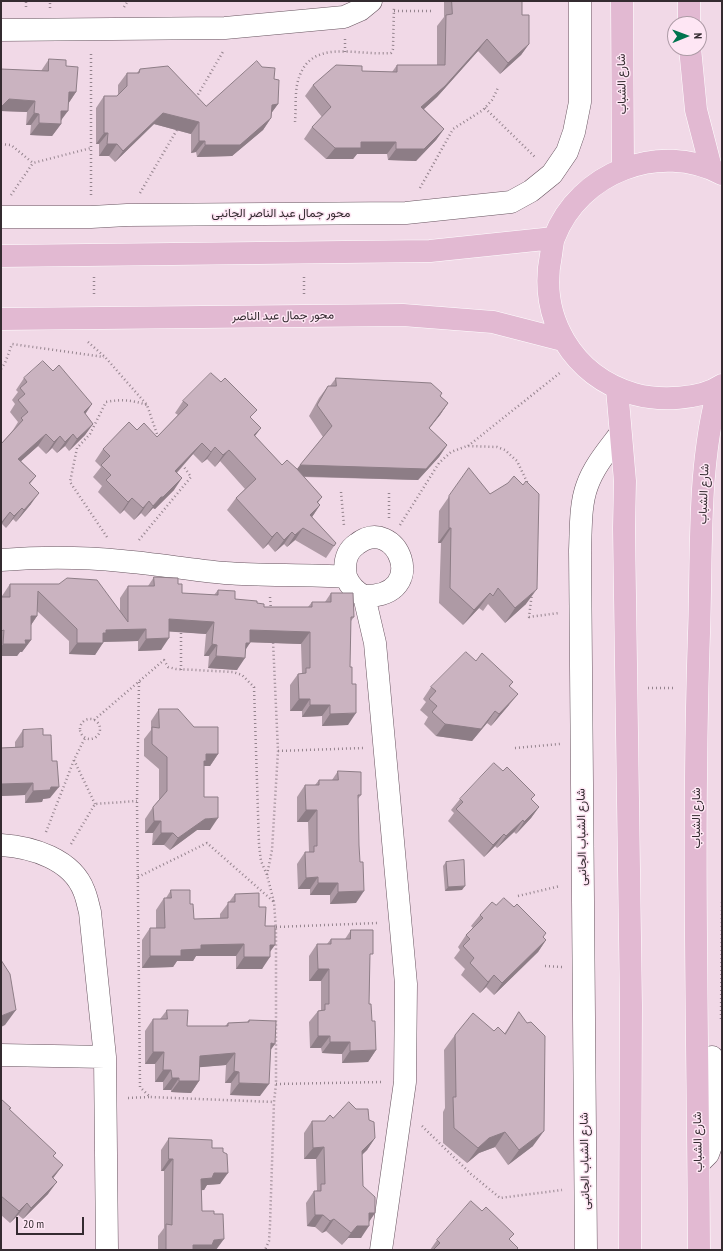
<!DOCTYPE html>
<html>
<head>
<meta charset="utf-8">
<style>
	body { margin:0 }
	#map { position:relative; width:723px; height:1251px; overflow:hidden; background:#f1d9e7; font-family:"PT Sans Narrow",sans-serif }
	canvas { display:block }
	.frame { position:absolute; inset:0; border:2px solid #342b30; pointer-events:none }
	.north { position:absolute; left:667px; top:16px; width:40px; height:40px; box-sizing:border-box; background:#fee6f4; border:1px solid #ad9ba6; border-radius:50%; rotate:89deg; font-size:11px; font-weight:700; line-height:16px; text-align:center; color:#342b30 }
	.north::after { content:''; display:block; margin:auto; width:14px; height:18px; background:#00744e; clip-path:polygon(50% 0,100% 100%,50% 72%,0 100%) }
	.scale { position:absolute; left:16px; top:1217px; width:68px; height:18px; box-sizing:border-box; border:2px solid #342b30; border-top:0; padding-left:5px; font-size:12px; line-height:14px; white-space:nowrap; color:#342b30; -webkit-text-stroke:3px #fee6f4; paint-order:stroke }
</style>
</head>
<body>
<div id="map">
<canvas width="723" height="1251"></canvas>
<div class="frame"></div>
<div class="north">N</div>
<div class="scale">20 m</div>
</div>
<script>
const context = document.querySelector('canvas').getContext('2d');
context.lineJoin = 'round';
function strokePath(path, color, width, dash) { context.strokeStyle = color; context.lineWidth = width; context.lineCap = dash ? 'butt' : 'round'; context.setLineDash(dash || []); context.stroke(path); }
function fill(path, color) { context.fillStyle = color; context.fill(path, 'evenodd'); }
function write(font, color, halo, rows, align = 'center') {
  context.font = font + ' "PT Sans Narrow",Vazirmatn,sans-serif'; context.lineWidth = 3; context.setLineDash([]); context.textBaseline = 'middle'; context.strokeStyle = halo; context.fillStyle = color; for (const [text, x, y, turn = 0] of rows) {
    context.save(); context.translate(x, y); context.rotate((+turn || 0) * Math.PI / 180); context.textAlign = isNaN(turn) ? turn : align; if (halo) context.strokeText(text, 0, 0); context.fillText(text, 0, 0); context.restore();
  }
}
const minor = new Path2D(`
	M 1,30 L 225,28 L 344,17 L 360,10 L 371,1
	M 1,217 L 91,217 L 127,215 L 406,213 L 511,202 L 531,191 L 552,174 L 567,152 L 574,132 L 580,102 L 580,1
	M 1,560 C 41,557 82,557 122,561 C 157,564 191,570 225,573 C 265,576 306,574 346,577 C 350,586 355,592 364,596 L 375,643 L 406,984 L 405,1082 L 381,1250
	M 346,577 C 344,564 345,552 357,544 C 396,513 432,597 364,596
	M 1,845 C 32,847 72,859 84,891 C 87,898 88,905 90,912 L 105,1057 L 107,1250
	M 1,1055 L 105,1057
	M 699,1163 L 708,1154 L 712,1143 L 712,1057
	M 586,1250 L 580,550 C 581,529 580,505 587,486 C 594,466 608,450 620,434`);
const major = new Path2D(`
	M 622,1 L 623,168
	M 689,1 L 689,24
	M 690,48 L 696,110 L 711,168
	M 722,174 C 660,141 579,172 554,238 C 552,243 552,250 551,255 C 538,318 573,376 634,394 C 659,401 700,400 722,385
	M 1,256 L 430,251 L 554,238
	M 1,319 L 403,315 L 493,322 L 563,340
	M 617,389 L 625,481 L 624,528 L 631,1006 L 630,1250
	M 699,1250 C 698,1045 692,838 699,633 C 702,552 697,466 719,387`);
strokePath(minor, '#67545f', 23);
strokePath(major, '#fff', 23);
strokePath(new Path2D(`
	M 26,7 L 26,1
	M 124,7 L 128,1
	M 50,8 L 50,1
	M 394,11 L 433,11
	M 345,39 L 345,53
	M 196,98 L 224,50
	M 485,108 L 536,158
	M 295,122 C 296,110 295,96 297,85 C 307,36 354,56 391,53 L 393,49 L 394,6
	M 1,144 L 11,145 L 33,163 L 91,148
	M 420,188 L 453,129 L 483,110 L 492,100 L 498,88
	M 140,193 L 178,128
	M 11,195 L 33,163
	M 91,195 L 91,52
	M 94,277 L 94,296
	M 304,294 L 304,275
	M 88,342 L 105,357 L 147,405 L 158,437
	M 1,369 L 5,363 L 12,344 L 104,357
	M 468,446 L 561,372
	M 341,492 L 344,526
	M 389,493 L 389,518
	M 400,525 L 439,463 L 451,452 L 467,446 L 497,447 L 505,450 L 517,461 L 528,484
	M 107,537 L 70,482 L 77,448 L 90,434 L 106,402 C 121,399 132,400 147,405
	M 139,540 L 191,477 L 182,464
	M 532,593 L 529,617 L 559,613
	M 270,597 L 271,610
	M 181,670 L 181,629
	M 139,682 L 137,801 L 140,1087 L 150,1097 L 274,1102
	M 648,688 L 675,688
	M80 729a10 10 0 1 1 20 0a10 10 0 1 1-20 0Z
	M 94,720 L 164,660 L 168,667 L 176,669 L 233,672 L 242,675 L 254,687 L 259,845 L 261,861 L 267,875 L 274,902 L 276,930 L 276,1084 L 274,1102 L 270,1225 L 269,1241 L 265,1250
	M 515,748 L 560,744
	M 278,751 L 363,748
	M 74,760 L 95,804
	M 46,832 L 74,760 L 85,738
	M 71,844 L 95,804 L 137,801
	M 267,875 L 272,850 L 278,751 L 273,641
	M 138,877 L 207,843 L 274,902
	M 518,896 L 560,886
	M 276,927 L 378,923
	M 545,966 L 562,967
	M 721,1019 L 722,902
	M 276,1084 L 383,1082
	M 128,1098 L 149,1097
	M 422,1126 L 471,1174 L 500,1198 L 562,1190`), '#95848e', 2.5, [1, 3]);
strokePath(minor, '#fff', 22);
strokePath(major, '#e2b9d2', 22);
fill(new Path2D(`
	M 444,1 L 522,1 L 522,15 L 529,44 L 521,55 L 500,74 L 478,51 L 437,97 L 424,109 L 444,129 L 436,140 L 416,161 L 388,160 L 387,154 L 357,154 L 353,159 L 326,159 L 304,139 L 312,127 L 322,117 L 305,96 L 313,85 L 362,71 L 392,72 L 397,65 L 437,65 L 437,26 L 444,17 Z
	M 49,59 L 66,66 L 76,92 L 68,104 L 61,121 L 61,124 L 52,136 L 30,135 L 31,125 L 26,125 L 27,112 L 1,111 L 1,69 L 41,71 Z
	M 262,67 L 274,79 L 278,104 L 272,112 L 271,118 L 263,130 L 232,156 L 197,157 L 196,152 L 191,153 L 191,134 L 154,124 L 115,162 L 109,156 L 99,156 L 99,144 L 96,144 L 96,108 L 104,96 L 117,96 L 118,94 L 118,85 L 127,73 L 137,73 L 140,69 L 206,106 Z
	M 24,378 L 85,414 L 93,424 L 85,435 L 69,451 L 65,446 L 57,453 L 52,448 L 46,454 L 38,446 L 21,461 L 36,476 L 30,484 L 31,504 L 16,522 L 13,519 L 6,528 L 2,524 L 1,525 L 1,444 L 13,430 L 18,422 L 10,412 L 15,404 L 12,400 L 18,392 L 16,390 Z
	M 336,378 L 440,396 L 448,403 L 440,415 L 429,428 L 447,445 L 439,457 L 418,480 L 304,477 L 322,497 L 318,503 L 320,505 L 312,517 L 336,543 L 326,558 L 295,540 L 287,547 L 284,544 L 275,552 L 268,544 L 263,549 L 227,510 L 236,498 L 245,489 L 220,461 L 215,467 L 207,459 L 202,463 L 193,454 L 177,473 L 174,490 L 155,509 L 153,508 L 145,517 L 141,513 L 134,520 L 124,510 L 120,514 L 98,492 L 102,486 L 93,477 L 101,467 L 95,461 L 103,449 L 137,430 L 157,437 L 178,415 L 175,413 L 183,401 L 251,418 L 255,436 L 282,465 L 297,469 L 323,437 L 309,416 L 319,398 L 328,386 L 330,386 Z
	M 469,468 L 526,604 L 505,623 L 488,604 L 483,611 L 479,608 L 463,625 L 439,603 L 441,543 L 438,543 L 439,511 Z
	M 154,577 L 178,584 L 182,593 L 214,595 L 218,590 L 235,599 L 257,603 L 264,607 L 308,607 L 312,602 L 325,602 L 331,593 L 354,617 L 351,621 L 348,725 L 322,726 L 322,716 L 302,717 L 302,711 L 290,711 L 290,685 L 298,674 L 302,674 L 301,644 L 250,642 L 245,650 L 237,670 L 208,668 L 209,656 L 204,656 L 206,634 L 169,631 L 161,650 L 138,651 L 138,641 L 103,642 L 95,655 L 69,654 L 69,641 L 37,611 L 37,616 L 31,625 L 31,640 L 22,652 L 20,652 L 17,656 L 1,656 L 1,597 L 2,597 L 2,596 L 10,584 L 120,611 L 120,598 L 128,586 L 148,586 Z
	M 476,661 L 513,682 L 510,686 L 509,705 L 491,726 L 487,723 L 472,741 L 436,736 L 424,724 L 428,717 L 420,710 L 426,702 L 423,699 L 431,687 Z
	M 159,709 L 194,727 L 218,754 L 210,766 L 204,766 L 204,797 L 210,830 L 197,830 L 170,850 L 164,845 L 152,845 L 153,833 L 145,833 L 145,819 L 153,807 L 159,800 L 159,769 L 144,756 L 144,739 L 151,730 L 151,721 Z
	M 23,730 L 43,735 L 50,798 L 43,799 L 42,802 L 25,803 L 25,795 L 1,796 L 1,748 L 15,747 L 15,742 Z
	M 338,771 L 361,795 L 358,799 L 356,903 L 330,904 L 330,895 L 310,895 L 310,889 L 298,889 L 297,864 L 305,852 L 309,852 L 308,822 L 297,822 L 297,797 L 305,785 L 315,785 L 319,780 L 332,780 Z
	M 460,799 L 532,800 L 539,807 L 531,818 L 516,834 L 514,832 L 497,848 L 495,846 L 484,857 L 448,821 L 454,813 L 451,810 Z
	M 446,862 L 462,890 L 445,891 L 443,866 Z
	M 171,890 L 190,904 L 194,919 L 220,918 L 220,914 L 235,894 L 259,907 L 265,926 L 270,952 L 262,969 L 236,969 L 236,956 L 196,956 L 193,961 L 177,961 L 173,967 L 142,968 L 142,940 L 150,928 L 156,928 L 156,910 L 164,898 L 166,898 Z
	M 496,905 L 543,937 L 546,940 L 538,952 L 494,995 L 486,987 L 480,993 L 461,975 L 465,969 L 454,958 L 460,950 L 458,947 L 466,935 L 473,928 L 471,926 L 480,915 Z
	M 351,930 L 370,958 L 369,1004 L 376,1050 L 368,1062 L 342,1063 L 342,1054 L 322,1053 L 321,1048 L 310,1048 L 309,1022 L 318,1011 L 321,1010 L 321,981 L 309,981 L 309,956 L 317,944 L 327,944 L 331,939 L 345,939 Z
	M 167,1010 L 187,1026 L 225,1026 L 228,1023 L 247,1022 L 249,1020 L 270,1050 L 260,1096 L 230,1095 L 231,1083 L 225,1083 L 226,1065 L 199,1067 L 199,1081 L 191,1093 L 171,1092 L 171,1090 L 163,1090 L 163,1082 L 155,1082 L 155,1064 L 145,1064 L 145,1031 L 153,1019 L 160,1019 Z
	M 519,1012 L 533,1146 L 508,1165 L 495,1147 L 479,1153 L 467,1163 L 443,1143 L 443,1112 L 445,1108 L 444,1050 L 455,1035 L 494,1031 L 504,1034 Z
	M 1,1099 L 9,1110 L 54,1157 L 63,1165 L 53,1178 L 48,1194 L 23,1219 L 18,1215 L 10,1223 L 1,1215 Z
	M 356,1109 L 369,1120 L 375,1138 L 367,1150 L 362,1155 L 363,1186 L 375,1213 L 369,1221 L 361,1238 L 348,1238 L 342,1245 L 326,1231 L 322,1233 L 315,1227 L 307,1226 L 306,1203 L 314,1191 L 316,1191 L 317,1190 L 316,1159 L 304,1159 L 304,1133 L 312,1121 L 325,1121 Z
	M 169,1138 L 212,1148 L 220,1184 L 207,1185 L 204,1190 L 201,1190 L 202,1211 L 216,1250 L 158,1250 L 158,1236 L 164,1228 L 164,1171 L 161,1171 L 161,1150 Z
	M 437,1240 L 510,1240 L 518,1248 L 517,1250 L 430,1250 Z`), '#ae9aa5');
fill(new Path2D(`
	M 487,39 L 478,51 L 437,97 L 413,119 L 421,107 Z
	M 529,44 L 521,55 L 500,74 L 508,63 Z
	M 69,92 L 76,92 L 68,104 Z
	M 9,99 L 35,101 L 27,112 L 1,111 L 1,107 Z
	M 278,104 L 270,115 L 272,105 Z
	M 61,111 L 68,111 L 59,123 Z
	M 34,113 L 39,114 L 31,125 L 26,125 Z
	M 163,113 L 199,122 L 191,134 L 154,124 L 115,162 L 123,151 Z
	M 271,118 L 263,130 L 232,156 L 197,157 L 205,145 Z
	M 39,123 L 61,124 L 52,136 L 30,135 Z
	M 444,129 L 436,140 L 416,161 L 388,160 L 396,149 Z
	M 104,133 L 108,133 L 99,144 L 96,144 Z
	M 199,141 L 205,141 L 196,152 L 191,153 Z
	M 361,142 L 396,142 L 387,154 L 357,154 L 353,159 L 326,159 L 335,148 Z
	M 107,144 L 117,144 L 109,156 L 99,156 Z
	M 448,403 L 440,415 L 420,440 L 429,428 Z
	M 92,404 L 84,416 L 84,412 Z
	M 93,424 L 85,435 L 69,451 L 77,439 Z
	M 261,428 L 252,440 L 254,435 Z
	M 46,434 L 38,446 L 10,471 L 18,459 Z
	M 73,434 L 65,446 L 57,453 L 65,442 Z
	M 60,436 L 52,448 L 46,454 L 54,442 Z
	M 202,443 L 193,454 L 167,483 L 175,471 Z
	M 447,445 L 439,457 L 418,480 L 292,476 L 300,465 Z
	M 215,447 L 207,459 L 202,463 L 211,452 Z
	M 229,450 L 220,461 L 215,467 L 223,455 Z
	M 182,478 L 174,490 L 155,509 L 153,508 L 145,517 L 153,506 L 161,497 Z
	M 39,493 L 31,504 L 16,522 L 24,510 Z
	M 132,498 L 124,510 L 120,514 L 128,502 Z
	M 149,501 L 141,513 L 134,520 L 143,508 Z
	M 320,505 L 312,517 L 310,515 Z
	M 22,508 L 13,519 L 6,528 L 14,516 Z
	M 10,512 L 1,525 L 1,523 Z
	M 303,528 L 295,540 L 287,547 L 295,535 Z
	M 449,528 L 451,528 L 441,543 L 438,543 Z
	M 277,532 L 268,544 L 263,549 L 272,537 Z
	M 292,532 L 284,544 L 275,552 L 284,540 Z
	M 537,589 L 526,604 L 505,623 L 515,608 Z
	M 490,593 L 479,608 L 463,625 L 474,610 Z
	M 31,616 L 37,616 L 29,628 Z
	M 169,619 L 214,622 L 206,634 L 161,631 Z
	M 146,629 L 138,641 L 100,642 L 103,643 L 95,655 L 69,654 L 77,643 L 103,633 L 106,630 Z
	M 250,630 L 310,632 L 301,644 L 242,642 Z
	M 169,638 L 161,650 L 138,651 L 146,639 Z
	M 25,640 L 31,640 L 22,652 L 20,652 L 17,656 L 1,656 L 1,647 L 3,644 Z
	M 246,643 L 250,643 L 242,655 Z
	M 212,644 L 217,645 L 209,656 L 204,656 Z
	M 216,656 L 245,658 L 237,670 L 208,668 Z
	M 518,694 L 509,705 L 491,726 L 499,714 Z
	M 299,699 L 310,699 L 302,711 L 290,711 Z
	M 310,705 L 330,705 L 322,716 L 302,717 Z
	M 495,711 L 487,723 L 472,741 L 436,736 L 445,724 Z
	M 356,713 L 348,725 L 322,726 L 330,714 Z
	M 206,754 L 218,754 L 210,766 L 203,766 L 198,773 Z
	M 33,783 L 25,795 L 1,796 L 1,784 Z
	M 51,787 L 59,787 L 50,798 L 43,799 L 42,802 L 25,803 L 33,791 Z
	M 539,807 L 531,818 L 516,834 L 524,822 Z
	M 306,810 L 317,810 L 308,822 L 297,822 Z
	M 218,818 L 210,830 L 197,830 L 170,850 L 178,838 L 205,819 Z
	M 523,820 L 514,832 L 497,848 L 506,836 Z
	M 154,821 L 161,821 L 153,833 L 145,833 Z
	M 161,833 L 173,833 L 164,845 L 152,845 Z
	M 504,834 L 495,846 L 484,857 L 493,845 Z
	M 318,877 L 310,889 L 298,889 L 306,878 Z
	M 318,883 L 338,883 L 330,895 L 310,895 Z
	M 465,886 L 462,890 L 445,891 L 448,887 Z
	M 364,891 L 356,903 L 330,904 L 338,892 Z
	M 546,940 L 538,952 L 494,995 L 502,983 Z
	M 244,944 L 236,956 L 196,956 L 193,961 L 177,961 L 173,967 L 142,968 L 150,956 L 181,950 L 201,945 Z
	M 270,945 L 275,945 L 267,956 Z
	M 244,957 L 270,957 L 262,969 L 236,969 Z
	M 318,969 L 329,969 L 321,981 L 309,981 Z
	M 494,975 L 486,987 L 480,993 L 488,982 Z
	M 16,1010 L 5,1025 L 1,1027 L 1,1016 Z
	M 318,1036 L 330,1036 L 321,1048 L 310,1048 Z
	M 330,1042 L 350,1042 L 342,1054 L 322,1053 Z
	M 271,1043 L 275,1044 L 267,1055 Z
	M 376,1050 L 368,1062 L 342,1063 L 350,1051 Z
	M 153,1052 L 164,1052 L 155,1064 L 145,1064 Z
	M 235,1053 L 226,1065 L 191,1068 L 200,1056 Z
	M 163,1070 L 171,1070 L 163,1082 L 155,1082 Z
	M 234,1071 L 239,1072 L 231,1083 L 225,1083 Z
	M 172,1078 L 179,1078 L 171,1090 L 163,1090 Z
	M 179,1081 L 199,1081 L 191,1093 L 171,1092 Z
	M 239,1083 L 269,1084 L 260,1096 L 230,1095 Z
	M 544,1131 L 533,1146 L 508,1165 L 519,1150 Z
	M 505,1132 L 495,1147 L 479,1153 L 467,1163 L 478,1148 L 489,1138 Z
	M 375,1138 L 367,1150 L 353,1163 L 362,1151 Z
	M 324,1147 L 316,1159 L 304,1159 L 313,1148 Z
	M 169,1159 L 173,1159 L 164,1171 L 161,1171 Z
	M 63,1165 L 54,1177 L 43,1189 L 52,1177 Z
	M 214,1173 L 228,1173 L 220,1184 L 207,1185 L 204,1190 L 193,1191 L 201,1179 Z
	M 57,1182 L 48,1194 L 23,1219 L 31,1208 Z
	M 27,1203 L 18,1215 L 10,1223 L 19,1211 Z
	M 369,1213 L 375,1213 L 367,1225 Z
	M 315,1215 L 323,1215 L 315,1227 L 307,1226 Z
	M 334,1219 L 326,1231 L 322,1233 L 330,1221 Z
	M 357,1226 L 369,1226 L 361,1238 L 348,1238 L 342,1245 L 351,1233 Z
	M 224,1239 L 216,1250 L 189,1250 L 193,1245 L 214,1240 Z`), '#8d7d86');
const building = new Path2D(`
	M 452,1 L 522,1 L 522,15 L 529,15 L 529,44 L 508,63 L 487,39 L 445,86 L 421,107 L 444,129 L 424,149 L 396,149 L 396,142 L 361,142 L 361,148 L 335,148 L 312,127 L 331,107 L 313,85 L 336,65 L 362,66 L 362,71 L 397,72 L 397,65 L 445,65 L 446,15 L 452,14 Z
	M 49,59 L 66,60 L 66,66 L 78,67 L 76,92 L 69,92 L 68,111 L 61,111 L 61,124 L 39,123 L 39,114 L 34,113 L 35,101 L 9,99 L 1,107 L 1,69 L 48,71 Z
	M 257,61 L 262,67 L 275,68 L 274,79 L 279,80 L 278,104 L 272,105 L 271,118 L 240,145 L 205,145 L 205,141 L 199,141 L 199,122 L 163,113 L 123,151 L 117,144 L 107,144 L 108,133 L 104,133 L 104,96 L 117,96 L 127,86 L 127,73 L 139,73 L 140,69 L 168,66 L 206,106 Z
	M 43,361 L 53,371 L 59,365 L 92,404 L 84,412 L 93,424 L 77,439 L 73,434 L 65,442 L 60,436 L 54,442 L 46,434 L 18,459 L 36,476 L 29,483 L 39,493 L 24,510 L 22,508 L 14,516 L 10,512 L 2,522 L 1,521 L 1,444 L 23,420 L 21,418 L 28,412 L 18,400 L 25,394 L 20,388 L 27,382 L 24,378 Z
	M 211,373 L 221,382 L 225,378 L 257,410 L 250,417 L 261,428 L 254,435 L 282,465 L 287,460 L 297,469 L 322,497 L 317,502 L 320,505 L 310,515 L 336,543 L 334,546 L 303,528 L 295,535 L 292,532 L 284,540 L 277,532 L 272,537 L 236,498 L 256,479 L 229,450 L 223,455 L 215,447 L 211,452 L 202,443 L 175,471 L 182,478 L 163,497 L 161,497 L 153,506 L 149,501 L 143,508 L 132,498 L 128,502 L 106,480 L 111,475 L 101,465 L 110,456 L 103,449 L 129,422 L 137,430 L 144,423 L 157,437 L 188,405 L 183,401 Z
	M 336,378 L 431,383 L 442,393 L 440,396 L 448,403 L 429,428 L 447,445 L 426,469 L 300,465 L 332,426 L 317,405 L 328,386 L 336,386 Z
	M 469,468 L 490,494 L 508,483 L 514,476 L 523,485 L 526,481 L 539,494 L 537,589 L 515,608 L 498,588 L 493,596 L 490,593 L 474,610 L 450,588 L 451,528 L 449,528 L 449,496 Z
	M 154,577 L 178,578 L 178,584 L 182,584 L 182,593 L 218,595 L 218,590 L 235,591 L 235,599 L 257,601 L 257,603 L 264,604 L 264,607 L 312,607 L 312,602 L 331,602 L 331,593 L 353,593 L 354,617 L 351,617 L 350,667 L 352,667 L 352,684 L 356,684 L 356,713 L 330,714 L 330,705 L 310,705 L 310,699 L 299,699 L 298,674 L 306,673 L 306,668 L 310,668 L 310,632 L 250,630 L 250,643 L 246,643 L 245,658 L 216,656 L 217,645 L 212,644 L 214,622 L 169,619 L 169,638 L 146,639 L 146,629 L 106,630 L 106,633 L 103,633 L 103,643 L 77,643 L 77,629 L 38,591 L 37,616 L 31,616 L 31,640 L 25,640 L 26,644 L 3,644 L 4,630 L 1,631 L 1,597 L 10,597 L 10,584 L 59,584 L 67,578 L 97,580 L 128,622 L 128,586 L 154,586 Z
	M 466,652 L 476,661 L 482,653 L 513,682 L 509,686 L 518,694 L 499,714 L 495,711 L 481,729 L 445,724 L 432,712 L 437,706 L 429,699 L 436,691 L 431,687 Z
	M 159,709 L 178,709 L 194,727 L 218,727 L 218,754 L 206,754 L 206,761 L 204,761 L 204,797 L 218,797 L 218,818 L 205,819 L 178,838 L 173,833 L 161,833 L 161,821 L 154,821 L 153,807 L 167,791 L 167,757 L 152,744 L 152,727 L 159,728 Z
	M 43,729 L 43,735 L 51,735 L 52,761 L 57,761 L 59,787 L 51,787 L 50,790 L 33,791 L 33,783 L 1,784 L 1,748 L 23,747 L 23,730 Z
	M 494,763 L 503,771 L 507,767 L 535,795 L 531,799 L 539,807 L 524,822 L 523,820 L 506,836 L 504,834 L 493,845 L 456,809 L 463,802 L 460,799 Z
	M 338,771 L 361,772 L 361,795 L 358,795 L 359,845 L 360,862 L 363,862 L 364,891 L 338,892 L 338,883 L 318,883 L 318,877 L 306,878 L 305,852 L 314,852 L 314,846 L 317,846 L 317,810 L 306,810 L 305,785 L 319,785 L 319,780 L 338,780 Z
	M 464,860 L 465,886 L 448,887 L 446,862 Z
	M 171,890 L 190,890 L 190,904 L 193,904 L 194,919 L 228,918 L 228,902 L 235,902 L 235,894 L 259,893 L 259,907 L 266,907 L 265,926 L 275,926 L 275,945 L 270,945 L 270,957 L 244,957 L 244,944 L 201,945 L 201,949 L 181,950 L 181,956 L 150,956 L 150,928 L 165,928 L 164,898 L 171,898 Z
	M 504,898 L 514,907 L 517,904 L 546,933 L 543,937 L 546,940 L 502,983 L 494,975 L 488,982 L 470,963 L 474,958 L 463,946 L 470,939 L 466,935 L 483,918 L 480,915 L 492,902 L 496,905 Z
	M 351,930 L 373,930 L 373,954 L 370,954 L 369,1004 L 371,1004 L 372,1021 L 375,1021 L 376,1050 L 350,1051 L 350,1042 L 330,1042 L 330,1036 L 318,1036 L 318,1011 L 325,1010 L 325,1004 L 329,1004 L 329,969 L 318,969 L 317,944 L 331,944 L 331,939 L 350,939 Z
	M 1,960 L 10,974 L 16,1010 L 1,1016 Z
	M 167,1010 L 188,1010 L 187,1026 L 228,1026 L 228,1023 L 249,1022 L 249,1020 L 276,1021 L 275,1044 L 271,1043 L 269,1084 L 239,1083 L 239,1072 L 234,1071 L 235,1053 L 200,1056 L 199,1081 L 179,1081 L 179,1078 L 172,1078 L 171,1070 L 163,1070 L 164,1052 L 153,1052 L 153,1019 L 167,1019 Z
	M 519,1012 L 527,1023 L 531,1022 L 545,1036 L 544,1131 L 519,1150 L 505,1132 L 489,1138 L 478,1148 L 454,1128 L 453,1097 L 456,1097 L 455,1035 L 473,1013 L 494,1031 L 498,1027 L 505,1034 Z
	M 1,1099 L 11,1108 L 9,1109 L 56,1153 L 53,1156 L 63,1165 L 52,1177 L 57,1182 L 31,1208 L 27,1203 L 19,1211 L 1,1196 Z
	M 349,1102 L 356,1109 L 368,1109 L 369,1120 L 374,1122 L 375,1138 L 362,1151 L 363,1186 L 375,1197 L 375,1213 L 369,1213 L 369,1226 L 357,1226 L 351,1233 L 334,1219 L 330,1221 L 323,1215 L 315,1215 L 314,1191 L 321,1191 L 321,1184 L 325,1184 L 324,1147 L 313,1148 L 312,1121 L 325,1121 L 330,1115 L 333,1118 Z
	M 169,1138 L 212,1140 L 212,1148 L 223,1148 L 223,1152 L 227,1154 L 228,1173 L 214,1173 L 212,1178 L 201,1179 L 202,1211 L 214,1211 L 214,1214 L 223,1214 L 224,1239 L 214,1240 L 212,1245 L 193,1245 L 193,1250 L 166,1250 L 166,1224 L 172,1225 L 173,1159 L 169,1159 Z
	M 471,1201 L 482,1211 L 486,1207 L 514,1234 L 509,1239 L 518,1248 L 516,1250 L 433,1250 L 440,1243 L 437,1240 Z`);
fill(building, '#cab3c0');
strokePath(building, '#8d7d86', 1);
write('12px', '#342b30', '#fee6f4', [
	["شارع الشباب",622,84,-91],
	["محور جمال عبد الناصر الجانبى",281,214],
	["محور جمال عبد الناصر",283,316,-1],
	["شارع الشباب",704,494,-88],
	["شارع الشباب",697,818,-90],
	["شارع الشباب الجانبى",582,837,-91],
	["شارع الشباب",698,1142,-91],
	["شارع الشباب الجانبى",585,1161,-91]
]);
</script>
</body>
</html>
